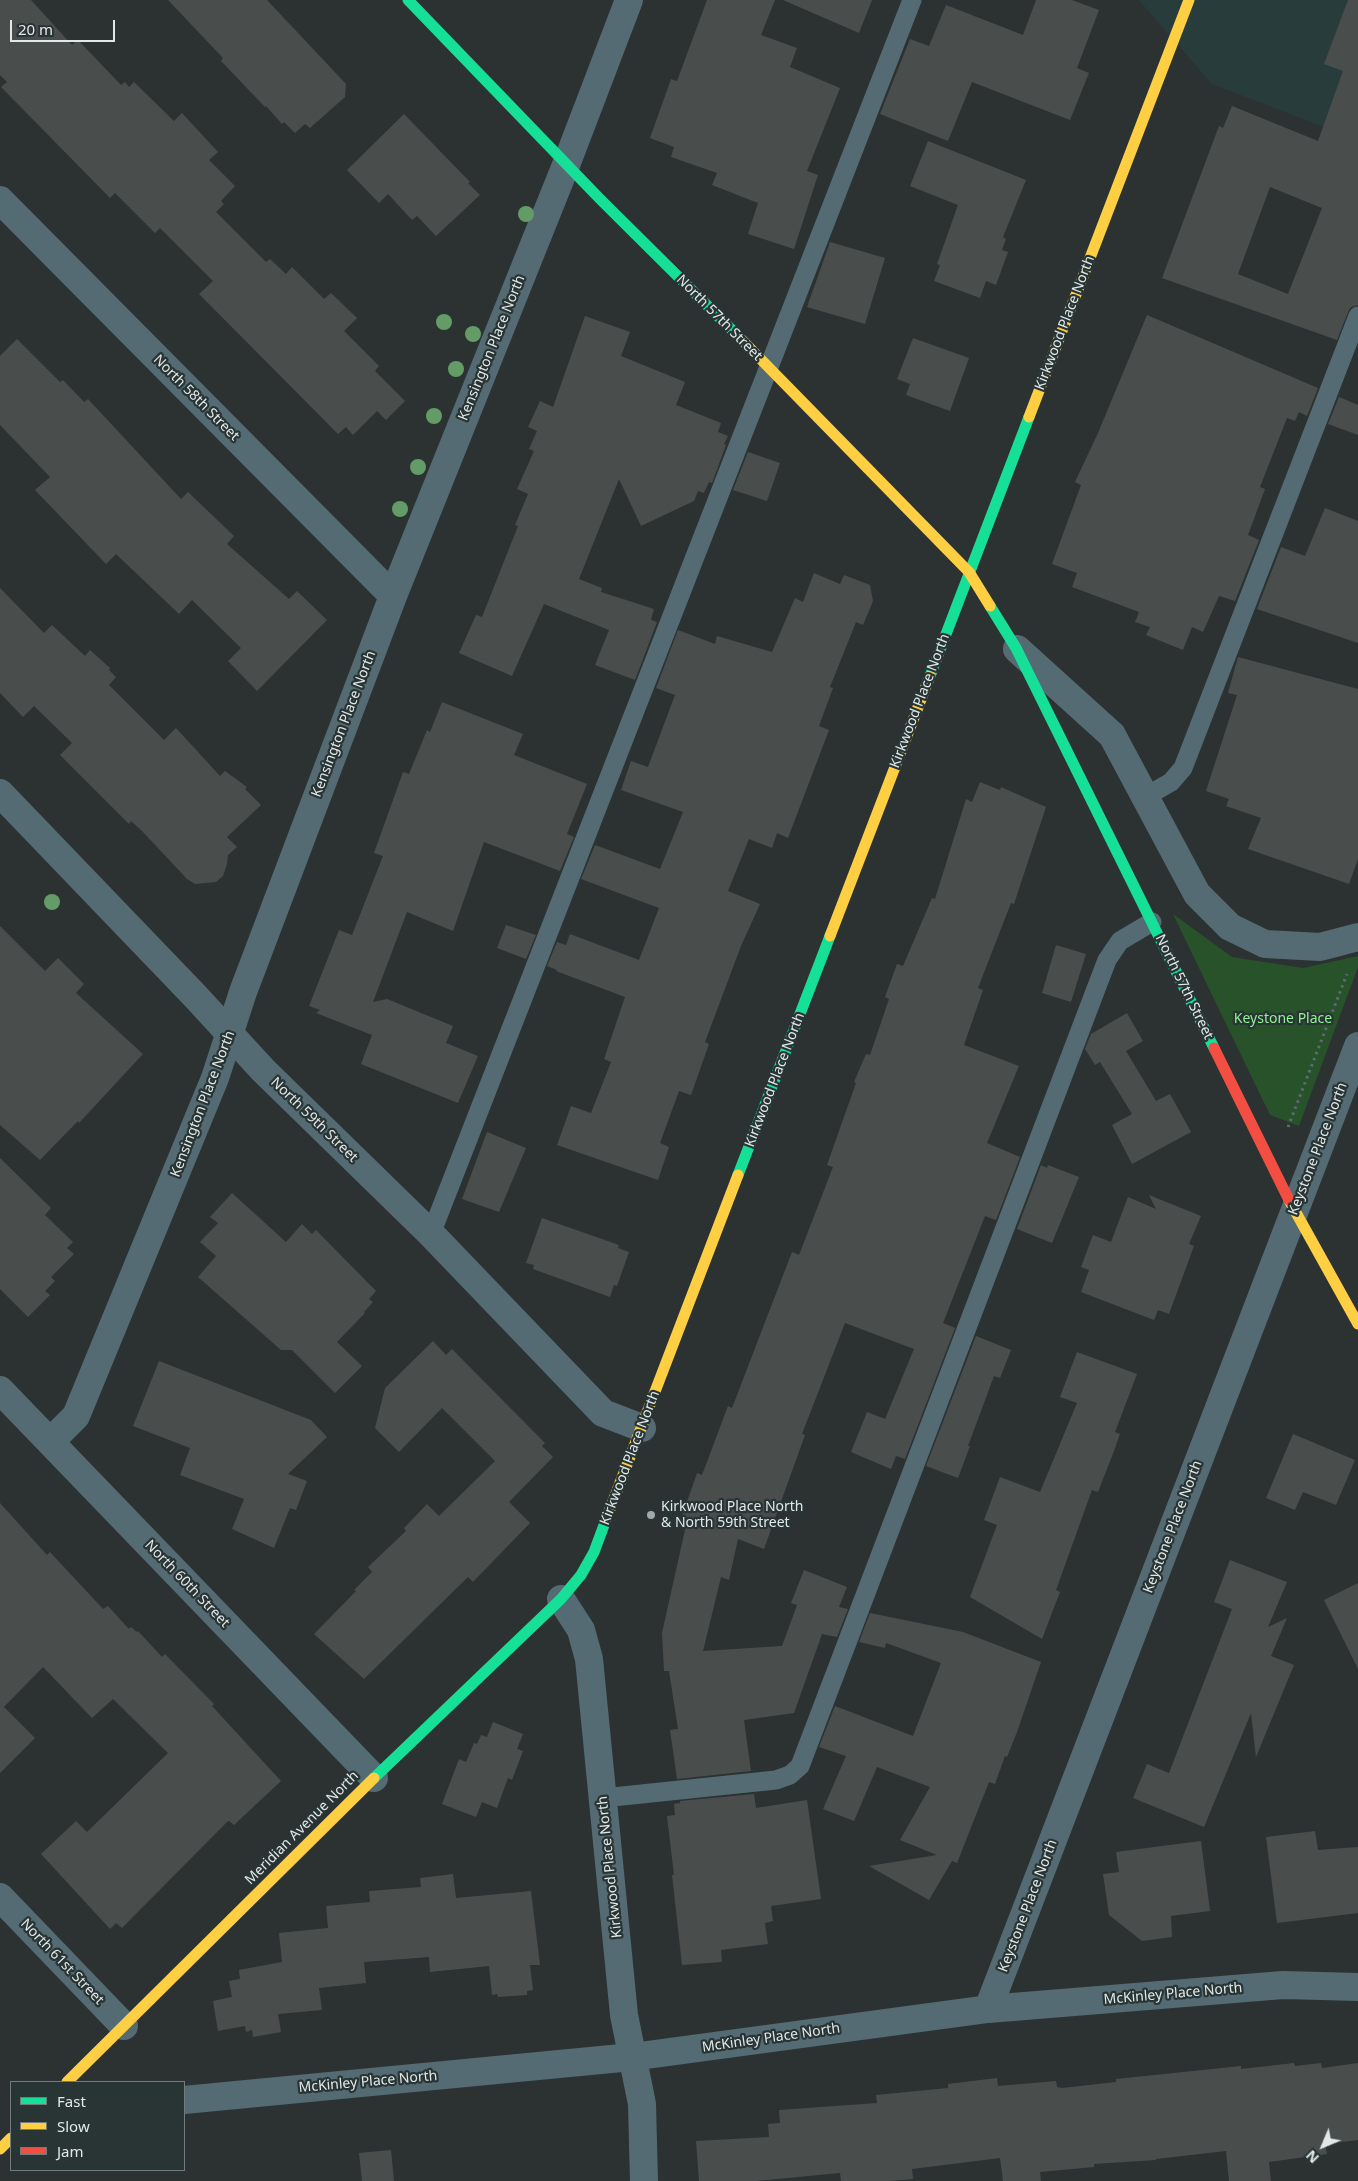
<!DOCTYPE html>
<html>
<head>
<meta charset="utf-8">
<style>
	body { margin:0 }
	#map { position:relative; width:1358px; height:2181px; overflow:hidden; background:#2c3232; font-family:"Noto Sans",sans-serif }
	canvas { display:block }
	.legend { position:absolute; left:10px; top:2081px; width:175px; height:90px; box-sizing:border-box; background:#293435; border:1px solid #737c7d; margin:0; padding:6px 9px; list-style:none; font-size:15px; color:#e1e8e8 }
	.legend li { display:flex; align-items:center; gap:10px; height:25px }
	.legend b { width:25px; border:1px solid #737c7d }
	.north { position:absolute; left:1298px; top:2121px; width:50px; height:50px; -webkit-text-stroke:4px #293435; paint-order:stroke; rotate:225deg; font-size:14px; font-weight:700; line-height:20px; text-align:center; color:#e1e8e8 }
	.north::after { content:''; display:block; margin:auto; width:18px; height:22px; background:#e1e8e8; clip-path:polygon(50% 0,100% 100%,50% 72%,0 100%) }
	.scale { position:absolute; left:10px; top:20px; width:105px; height:22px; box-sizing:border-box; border:2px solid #e1e8e8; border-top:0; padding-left:6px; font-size:15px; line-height:18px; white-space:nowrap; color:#e1e8e8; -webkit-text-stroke:4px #293435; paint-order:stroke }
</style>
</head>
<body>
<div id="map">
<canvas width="1358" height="2181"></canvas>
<ul class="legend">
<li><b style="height:6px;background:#16e098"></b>Fast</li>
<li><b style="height:6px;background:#ffcf43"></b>Slow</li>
<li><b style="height:6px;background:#f24e42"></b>Jam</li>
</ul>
<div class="north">N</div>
<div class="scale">20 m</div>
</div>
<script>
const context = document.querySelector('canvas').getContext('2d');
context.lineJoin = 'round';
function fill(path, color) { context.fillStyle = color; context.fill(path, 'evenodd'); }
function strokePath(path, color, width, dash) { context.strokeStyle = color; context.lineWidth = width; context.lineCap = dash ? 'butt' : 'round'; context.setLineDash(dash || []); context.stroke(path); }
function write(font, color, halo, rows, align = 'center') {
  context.font = font + ' "Noto Sans",sans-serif'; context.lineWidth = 4.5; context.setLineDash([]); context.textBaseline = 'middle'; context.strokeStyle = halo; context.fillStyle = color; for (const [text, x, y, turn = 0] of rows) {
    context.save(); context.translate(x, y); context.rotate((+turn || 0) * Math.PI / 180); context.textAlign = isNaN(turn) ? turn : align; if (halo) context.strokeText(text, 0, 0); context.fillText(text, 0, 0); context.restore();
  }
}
fill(new Path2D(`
	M 1139,0 L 1358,0 L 1358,140 L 1212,84 Z`), '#293c3c');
fill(new Path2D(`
	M 1173,914 L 1232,957 L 1303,968 L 1358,956 L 1358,967 L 1299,1126 L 1270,1115 Z`), '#27522a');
fill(new Path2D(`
	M 0,0 L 31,0 L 72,45 L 78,40 L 121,85 L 125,82 L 129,87 L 134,82 L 174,121 L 182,113 L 218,152 L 209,160 L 235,186 L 221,201 L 224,204 L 216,212 L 266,262 L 270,259 L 286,274 L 292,267 L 324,299 L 331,293 L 357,318 L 344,331 L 379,366 L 375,371 L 405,401 L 386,420 L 377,411 L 353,435 L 346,427 L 338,434 L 199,294 L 213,281 L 160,228 L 155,233 L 115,193 L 110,198 L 1,87 L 7,82 L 0,75 Z
	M 168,0 L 267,0 L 346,84 L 345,97 L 310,128 L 305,124 L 295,133 L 284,122 L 282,124 L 266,106 L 265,107 L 221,61 L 223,58 Z
	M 707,0 L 775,0 L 761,35 L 797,48 L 790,67 L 840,88 L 807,171 L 818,175 L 794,249 L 748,234 L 758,203 L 712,185 L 717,173 L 671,157 L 674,147 L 650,138 L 671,79 L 677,81 Z
	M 783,0 L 872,0 L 859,33 Z
	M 1036,0 L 1072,0 L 1099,10 L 1077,68 L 1089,73 L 1070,120 L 972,82 L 948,141 L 880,114 L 910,39 L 929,46 L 946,5 L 1023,35 Z
	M 1348,0 L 1358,0 L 1358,305 L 1351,307 L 1348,312 L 1337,340 L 1162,278 L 1219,126 L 1223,128 L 1232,106 L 1318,141 L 1343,71 L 1324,64 ZM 1270,187 L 1322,208 L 1288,294 L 1238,274 Z
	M 404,114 L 470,182 L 468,183 L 480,195 L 436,236 L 417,216 L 412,220 L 388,194 L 379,203 L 347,170 Z
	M 928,141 L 1026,180 L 1003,237 L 1006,239 L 1002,250 L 1008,252 L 996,285 L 986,281 L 980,298 L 934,281 L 940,265 L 937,264 L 958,205 L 910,186 Z
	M 830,242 L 885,258 L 865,324 L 807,307 Z
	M 1147,315 L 1318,388 L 1307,416 L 1299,412 L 1295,421 L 1287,418 L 1260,487 L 1265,489 L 1248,535 L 1259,540 L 1235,601 L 1219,596 L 1203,632 L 1192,627 L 1183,650 L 1146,635 L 1150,627 L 1135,622 L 1139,612 L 1072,587 L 1077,573 L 1052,564 L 1081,485 L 1075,482 L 1098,433 Z
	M 585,316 L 630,332 L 621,356 L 685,382 L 676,405 L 721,423 L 718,432 L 728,436 L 724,444 L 726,445 L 712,483 L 709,482 L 704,493 L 698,491 L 694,501 L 641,526 L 619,479 L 579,579 L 602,588 L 601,592 L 654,609 L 651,620 L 657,622 L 635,680 L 595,665 L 609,630 L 544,604 L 512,676 L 459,653 L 476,615 L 482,617 L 518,526 L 515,525 L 528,494 L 517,489 L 534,451 L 529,449 L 537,431 L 528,427 L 540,401 L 553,407 Z
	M 913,338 L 969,358 L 950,411 L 906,395 L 910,384 L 897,379 Z
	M 17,339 L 60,382 L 63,380 L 84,402 L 88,399 L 181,499 L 188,492 L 234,536 L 227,544 L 289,599 L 297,591 L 327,620 L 257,691 L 228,661 L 241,648 L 192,600 L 179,614 L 116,554 L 106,564 L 35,490 L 50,477 L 0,425 L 0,356 Z
	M 1339,397 L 1358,405 L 1358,435 L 1328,424 Z
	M 748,452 L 780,463 L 767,501 L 733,490 Z
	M 1325,508 L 1358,521 L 1358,643 L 1257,609 L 1281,547 L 1305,556 Z
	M 814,573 L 840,584 L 844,575 L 870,585 L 873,601 L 863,625 L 856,622 L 830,687 L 833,688 L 819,726 L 829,730 L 788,838 L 777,833 L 772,848 L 749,839 L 728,891 L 760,904 L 741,946 L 705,1042 L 709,1044 L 691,1095 L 679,1091 L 660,1143 L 669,1147 L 658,1180 L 557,1145 L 571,1106 L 591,1113 L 611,1062 L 604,1059 L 625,997 L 556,971 L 557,970 L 547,966 L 557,942 L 566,945 L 570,934 L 639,960 L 659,908 L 581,879 L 595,845 L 660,869 L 683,812 L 621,790 L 631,761 L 648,767 L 675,695 L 656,688 L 678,630 L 715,644 L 717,636 L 772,652 L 795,598 L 803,602 Z
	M 0,588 L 44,633 L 52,625 L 85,656 L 90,650 L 110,668 L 109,670 L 116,677 L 109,685 L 164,740 L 176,728 L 220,776 L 225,771 L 247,787 L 245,789 L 261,805 L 227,837 L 237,847 L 228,855 L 227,864 L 223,876 L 216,882 L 195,884 L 187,879 L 142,831 L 131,821 L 129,824 L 60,755 L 72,743 L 34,706 L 23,717 L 0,693 Z
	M 1238,657 L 1358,689 L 1358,859 L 1349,884 L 1248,849 L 1261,818 L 1226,806 L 1229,799 L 1206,791 L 1237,695 L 1228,693 Z
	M 442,702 L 523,734 L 514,755 L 587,784 L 567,834 L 574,837 L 560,871 L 484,842 L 453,931 L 407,912 L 373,1002 L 387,999 L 453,1026 L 446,1043 L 478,1056 L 458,1103 L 361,1064 L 372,1035 L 316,1013 L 320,1010 L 309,1006 L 339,930 L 352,935 L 383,856 L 374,853 L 403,772 L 409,774 L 427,730 L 430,732 Z
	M 980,782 L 1000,790 L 1001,787 L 1046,807 L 1014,904 L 1011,903 L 978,988 L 983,990 L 964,1045 L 1019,1066 L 987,1143 L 1020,1157 L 996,1220 L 985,1216 L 943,1323 L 955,1328 L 905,1459 L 896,1456 L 891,1469 L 851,1452 L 867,1412 L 885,1419 L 914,1349 L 845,1323 L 802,1434 L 805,1435 L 764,1549 L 738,1539 L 729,1580 L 721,1577 L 703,1651 L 782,1646 L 797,1605 L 791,1603 L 804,1570 L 847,1587 L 839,1607 L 848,1609 L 837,1637 L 822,1634 L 794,1713 L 744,1720 L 751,1771 L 677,1779 L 670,1730 L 678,1729 L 669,1671 L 664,1671 L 662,1633 L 687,1521 L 681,1519 L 697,1473 L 702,1475 L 728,1406 L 732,1408 L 792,1252 L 799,1255 L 833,1167 L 827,1165 L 856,1083 L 854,1082 L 866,1054 L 870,1055 L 889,999 L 885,997 L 897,964 L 903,966 L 932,898 L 935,899 L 966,799 L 972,802 Z
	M 506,925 L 536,935 L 526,959 L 497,948 Z
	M 0,926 L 45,971 L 58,958 L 84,984 L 76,993 L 143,1054 L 79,1123 L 78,1121 L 40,1160 L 0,1125 Z
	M 1056,945 L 1086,954 L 1071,1002 L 1042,993 Z
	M 1127,1013 L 1143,1041 L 1126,1051 L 1156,1101 L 1170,1094 L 1191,1132 L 1132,1164 L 1112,1125 L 1132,1114 L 1100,1062 L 1095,1065 L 1085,1049 L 1091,1034 Z
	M 487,1132 L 526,1148 L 499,1212 L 462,1199 Z
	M 0,1158 L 51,1208 L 45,1215 L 73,1242 L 67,1248 L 74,1254 L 51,1277 L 55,1281 L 45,1291 L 50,1295 L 28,1317 L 0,1289 Z
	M 1041,1165 L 1047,1168 L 1048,1165 L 1079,1177 L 1052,1243 L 1017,1229 Z
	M 232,1193 L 286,1242 L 302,1224 L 312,1234 L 316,1230 L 376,1291 L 369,1299 L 373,1302 L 364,1312 L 365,1313 L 337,1342 L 362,1366 L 335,1393 L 292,1350 L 281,1350 L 198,1277 L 216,1256 L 200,1242 L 218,1223 L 210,1217 Z
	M 1149,1195 L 1201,1216 L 1189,1244 L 1194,1246 L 1169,1314 L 1158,1310 L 1154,1320 L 1081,1292 L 1089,1270 L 1081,1267 L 1093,1235 L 1111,1242 L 1128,1197 L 1156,1209 Z
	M 542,1218 L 619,1245 L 618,1248 L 629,1252 L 617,1286 L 614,1285 L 610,1297 L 533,1269 L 534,1265 L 526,1263 Z
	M 976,1336 L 1011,1350 L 1000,1378 L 994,1376 L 968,1446 L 970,1446 L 958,1478 L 926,1466 Z
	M 433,1341 L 446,1355 L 452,1349 L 545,1443 L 542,1446 L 553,1457 L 509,1502 L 530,1523 L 473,1582 L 468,1577 L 364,1679 L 314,1634 L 356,1591 L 354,1590 L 372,1572 L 368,1567 L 406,1531 L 404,1528 L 427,1504 L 439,1516 L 495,1461 L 442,1408 L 399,1452 L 375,1428 L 385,1388 Z
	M 1077,1352 L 1137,1374 L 1115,1432 L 1120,1434 L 1114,1451 L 1098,1492 L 1092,1490 L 1056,1590 L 1060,1592 L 1042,1639 L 970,1597 L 997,1525 L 984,1520 L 1000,1477 L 1040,1492 L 1077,1403 L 1060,1397 Z
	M 159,1361 L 311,1420 L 327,1437 L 288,1474 L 307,1481 L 296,1510 L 290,1508 L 274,1548 L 232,1529 L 244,1499 L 180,1475 L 190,1448 L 133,1426 Z
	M 1293,1434 L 1355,1460 L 1336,1505 L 1303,1492 L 1295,1510 L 1266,1498 Z
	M 0,1503 L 47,1555 L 50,1552 L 103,1609 L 108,1606 L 129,1629 L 131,1627 L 137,1632 L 138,1631 L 162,1657 L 165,1654 L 214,1704 L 212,1706 L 281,1781 L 234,1825 L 229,1821 L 227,1822 L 122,1928 L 116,1923 L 110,1929 L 41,1854 L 76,1821 L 87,1832 L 168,1753 L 113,1699 L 92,1718 L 43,1667 L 4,1707 L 35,1738 L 0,1773 Z
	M 1230,1560 L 1287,1582 L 1268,1627 L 1287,1618 L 1271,1656 L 1294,1665 L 1256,1757 L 1251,1713 L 1204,1827 L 1133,1798 L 1147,1764 L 1169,1773 L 1232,1609 L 1214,1602 Z
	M 1358,1583 L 1358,1669 L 1324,1600 Z
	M 870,1613 L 963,1632 L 1041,1662 L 1017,1732 L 1007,1757 L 1005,1756 L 995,1784 L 989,1782 L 957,1863 L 952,1861 L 929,1900 L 869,1866 L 937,1855 L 900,1840 L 930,1787 L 877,1767 L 854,1821 L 823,1809 L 846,1756 L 819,1747 L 835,1706 L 913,1736 L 941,1663 L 886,1643 L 885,1648 L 859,1642 Z
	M 493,1722 L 523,1734 L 517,1749 L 523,1751 L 512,1780 L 508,1778 L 497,1808 L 482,1802 L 476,1817 L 442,1804 L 459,1759 L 466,1762 L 474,1743 L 477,1744 L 481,1735 L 487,1737 Z
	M 754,1794 L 756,1808 L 807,1800 L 821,1899 L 771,1906 L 773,1921 L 765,1923 L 768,1944 L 721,1950 L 722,1962 L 682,1965 L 672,1875 L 674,1875 L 667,1816 L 675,1815 L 674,1804 L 680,1803 L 680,1801 Z
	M 1315,1831 L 1318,1850 L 1358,1847 L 1358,1913 L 1277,1923 L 1266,1837 Z
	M 1201,1841 L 1210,1911 L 1171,1916 L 1172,1937 L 1142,1941 L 1109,1915 L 1103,1874 L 1119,1872 L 1116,1852 Z
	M 453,1874 L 456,1898 L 531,1891 L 540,1965 L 530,1965 L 533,1990 L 527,1991 L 527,1995 L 498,1997 L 497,1994 L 492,1995 L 489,1966 L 430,1972 L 429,1957 L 364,1962 L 366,1983 L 319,1988 L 322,2010 L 278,2014 L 281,2032 L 253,2037 L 252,2030 L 246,2032 L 245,2026 L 218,2031 L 213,2001 L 232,1997 L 229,1981 L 240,1979 L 239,1970 L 282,1962 L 279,1933 L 328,1928 L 326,1906 L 370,1902 L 369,1891 L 421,1887 L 420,1878 Z
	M 1294,2063 L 1295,2066 L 1321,2063 L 1322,2068 L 1358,2063 L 1358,2140 L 1325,2144 L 1327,2154 L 1269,2162 L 1271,2181 L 1229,2181 L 1226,2151 L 1156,2159 L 1156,2160 L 1094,2164 L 1094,2167 L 1040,2172 L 1041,2181 L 1003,2181 L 1000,2158 L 912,2169 L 913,2179 L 890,2181 L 841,2181 L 840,2173 L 756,2181 L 699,2181 L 696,2141 L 769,2137 L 768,2124 L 780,2123 L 779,2110 L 877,2103 L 876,2095 L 948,2088 L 948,2084 L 997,2078 L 998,2086 L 1056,2081 L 1057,2087 L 1062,2088 L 1116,2082 L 1116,2079 L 1241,2066 L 1241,2069 Z
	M 391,2150 L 394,2181 L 362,2181 L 359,2153 Z`), '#494e4d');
strokePath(new Path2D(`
	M 1288,1127 L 1347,974`), '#5c6c71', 3, [2.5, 4]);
strokePath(new Path2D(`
	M 1145,797 L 1171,782 L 1183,768 L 1358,316
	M 431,1234 L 912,0
	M 603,1798 L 776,1780 L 790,1775 L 800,1766 L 1107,960 L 1120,941 L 1152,922`), '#546b73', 19);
strokePath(new Path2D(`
	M 0,200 L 393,596
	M 1017,649 L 1112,735 L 1197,894 L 1230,927 L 1265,944 L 1320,947 L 1358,937
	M 0,793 L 196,997 L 263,1070 L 431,1234 L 603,1413 L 642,1428
	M 0,1390 L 374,1778
	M 50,1442 L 76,1416 L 215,1078 L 243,992 L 393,596 L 566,165 L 629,0
	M 561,1599 L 581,1630 L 589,1659 L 624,2015 L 642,2104 L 644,2181
	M 0,1897 L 124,2026
	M 988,2009 L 1358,1046
	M 184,2100 L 632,2057 L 988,2009 L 1283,1985 L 1358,1987`), '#546b73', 28);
strokePath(new Path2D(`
	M 408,0 L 600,199 L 739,337
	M 990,606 L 1016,648 L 1214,1048
	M 930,676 L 1029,417
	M 738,1175 L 830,936
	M 374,1778 L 561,1599 L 581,1575 L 594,1552 L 610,1509`), '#16e098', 11);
strokePath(new Path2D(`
	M 739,337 L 969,572 L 990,606
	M 1029,417 L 1189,0
	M 830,936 L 930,676
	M 1289,1200 L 1358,1324
	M 610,1509 L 738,1175
	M 67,2082 L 374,1778
	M 0,2149 L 11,2138`), '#ffcf43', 11);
strokePath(new Path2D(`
	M 1214,1048 L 1289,1200`), '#f24e42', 11);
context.fillStyle = '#649c68';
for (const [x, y] of [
	[526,214],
	[444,322],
	[473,334],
	[456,369],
	[434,416],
	[418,467],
	[400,509],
	[52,902]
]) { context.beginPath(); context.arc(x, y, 8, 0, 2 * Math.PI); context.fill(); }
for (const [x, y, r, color] of [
	[651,1515,5,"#a2a8a8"]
]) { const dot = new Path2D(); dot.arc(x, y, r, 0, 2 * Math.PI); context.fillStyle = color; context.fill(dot); strokePath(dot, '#293435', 2); }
write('14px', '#e1e8e8', '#293435', [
	["North 57th Street",719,318,45],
	["Kirkwood Place North",1065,323,-69],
	["Kensington Place North",492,348,-68],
	["North 58th Street",196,398,45],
	["Kirkwood Place North",920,701,-69],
	["Kensington Place North",344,724,-69],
	["North 57th Street",1184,987,64],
	["Kirkwood Place North",775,1080,-69],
	["Kensington Place North",203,1104,-69],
	["North 59th Street",314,1120,44],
	["Keystone Place North",1318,1149,-69],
	["Kirkwood Place North",630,1458,-69],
	["Keystone Place North",1173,1527,-69],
	["North 60th Street",187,1584,46],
	["Meridian Avenue North",302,1828,-45],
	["Kirkwood Place North",610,1867,-96],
	["Keystone Place North",1028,1906,-69],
	["North 61st Street",62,1962,46],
	["McKinley Place North",1173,1994,-5],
	["McKinley Place North",771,2038,-8],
	["McKinley Place North",368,2082,-5]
]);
write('14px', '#91f294', '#293435', [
	["Keystone Place",1283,1019]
]);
write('14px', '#e1e8e8', '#293435', [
	["Kirkwood Place North",661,1507],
	["& North 59th Street",661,1523]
], 'left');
</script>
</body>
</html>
